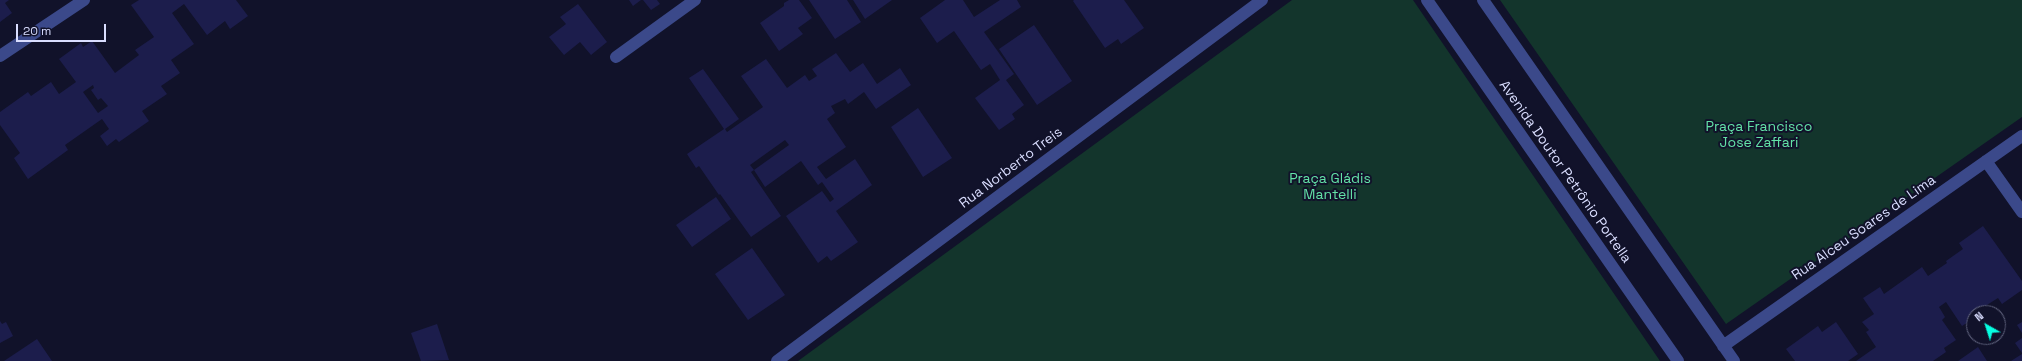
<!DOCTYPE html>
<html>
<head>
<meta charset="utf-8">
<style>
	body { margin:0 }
	#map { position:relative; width:2022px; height:361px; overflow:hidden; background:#11122a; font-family:"Space Grotesk",sans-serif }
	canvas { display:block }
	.north { position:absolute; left:1966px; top:305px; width:40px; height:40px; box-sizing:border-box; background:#11122a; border:1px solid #61647f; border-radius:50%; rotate:321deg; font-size:11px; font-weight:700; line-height:16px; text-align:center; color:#dadeff }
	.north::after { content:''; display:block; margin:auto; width:14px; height:18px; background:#06ffe2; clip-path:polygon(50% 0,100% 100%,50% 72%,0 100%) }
	.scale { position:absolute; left:16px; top:24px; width:90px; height:18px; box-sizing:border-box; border:2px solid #dadeff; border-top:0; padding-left:5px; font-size:12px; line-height:14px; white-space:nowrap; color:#dadeff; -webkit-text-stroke:3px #11122a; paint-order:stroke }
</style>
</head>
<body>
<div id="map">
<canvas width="2022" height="361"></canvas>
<div class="north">N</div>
<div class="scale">20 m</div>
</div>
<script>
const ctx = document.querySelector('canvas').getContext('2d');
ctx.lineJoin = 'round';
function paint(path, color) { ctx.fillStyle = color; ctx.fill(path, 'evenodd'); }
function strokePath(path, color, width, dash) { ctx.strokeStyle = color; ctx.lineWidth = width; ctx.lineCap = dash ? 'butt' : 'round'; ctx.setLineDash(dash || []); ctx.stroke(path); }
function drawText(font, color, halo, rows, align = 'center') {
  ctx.font = font + ' "Space Grotesk",sans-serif'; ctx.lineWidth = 4; ctx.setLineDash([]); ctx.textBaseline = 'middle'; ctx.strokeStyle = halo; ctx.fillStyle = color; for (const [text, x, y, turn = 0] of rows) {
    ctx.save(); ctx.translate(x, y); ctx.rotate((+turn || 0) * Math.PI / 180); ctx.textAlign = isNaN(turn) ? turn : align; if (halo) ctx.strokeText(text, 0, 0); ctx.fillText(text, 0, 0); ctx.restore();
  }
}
paint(new Path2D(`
	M1292 0H1413L1660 361H798Z
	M1500 0H2022V117L1726 324Z`), '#13352c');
paint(new Path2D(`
	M0 0H9L5 3 12 13 0 22Z
	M139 0H236L248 16 230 29 225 21 207 35 184 4 172 13 194 44 171 60 180 73 161 86 167 94 142 111 149 121 119 142 116 139 107 146 100 136 109 129 102 119 65 145 68 150 28 179 14 158 20 153 0 125V112L28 92 31 96 51 82 59 94 76 82 59 59 81 43 83 47 92 41 115 73 139 55 135 50 154 37 131 5ZM93 85 94 88 91 90 98 100 101 98 108 106 98 113 83 92Z
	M629 0H641L633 6Z
	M643 0H657L660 4 651 10Z
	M789 0H799L812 18 798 28 803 34 779 51 760 23 784 6V3Z
	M809 0H847L861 22 835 39Z
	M853 0H892L865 19Z
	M945 0H963L974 17 1000 0H1017L1021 7 984 32 1014 74 1006 80 1024 105 1012 114 1015 119 999 130 975 98 1000 80 990 64 981 70 954 31 937 43 920 18Z
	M1074 0H1124L1144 28 1121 44 1118 39 1105 48 1073 1Z
	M578 4 607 42 591 55 580 42 564 55 549 37 566 24 560 17Z
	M1034 25 1072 81 1037 105 999 49Z
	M836 53 850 72 863 63 877 84 900 68 911 85 876 109 864 92 848 104 845 99 831 106 835 113 827 119 846 147 817 167 826 179 855 159 872 185 836 211 858 242 831 261 827 256 818 263 786 216 822 191 830 202 834 199 822 182 818 185 801 161 765 187 754 170 789 145 785 140 750 165 754 170 751 172 781 216 751 237 720 194 719 195 699 166 696 168 687 154 724 129 689 78 703 69 739 119 725 129 727 132 763 107 741 76 766 59 787 88 805 75 809 81 817 76 812 69Z
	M918 108 952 158 923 177 891 127Z
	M716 197 731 219 692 247 676 225Z
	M1983 226 2022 281V290L2002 304 1998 298 1974 313 1971 316 1973 319 1962 326 1946 302 1939 307 1945 317 1942 320 1956 340 1944 348 1946 352 1933 361H1856L1876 347 1866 332 1869 330 1862 322 1874 314 1863 298 1880 287 1884 294 1922 267 1928 276 1947 263 1946 261 1963 249 1959 243Z
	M752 248 785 295 748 320 715 274Z
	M0 321 2 324 6 322 13 336 0 343Z
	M1836 322 1858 354 1848 361H1795L1786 349 1818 326 1822 332Z
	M2022 322V333L2017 325Z
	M437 324 449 360 421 361 411 333Z
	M2022 338V353L2015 343Z
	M37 339 52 361H4Z
	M1978 347 1987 361H1958Z
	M2022 354V361H2011Z`), '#1c1d4c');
strokePath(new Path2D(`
	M1427 0 1678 361
	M1483 0 1734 361
	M0 56 84 0
	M616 57 695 0
	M1986 161 2022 212
	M1723 346 2022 136
	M777 361 1262 0`), '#3b498a', 12);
drawText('14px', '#63e2a7', '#11122a', [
	["Praça Francisco",1759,127],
	["Jose Zaffari",1759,143],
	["Praça Gládis",1330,179],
	["Mantelli",1330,195]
]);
drawText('14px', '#dadeff', '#11122a', [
	["Rua Norberto Treis",1011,168,-37],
	["Avenida Doutor Petrônio Portella",1565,172,55],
	["Rua Alceu Soares de Lima",1864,228,-35]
]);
</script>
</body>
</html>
